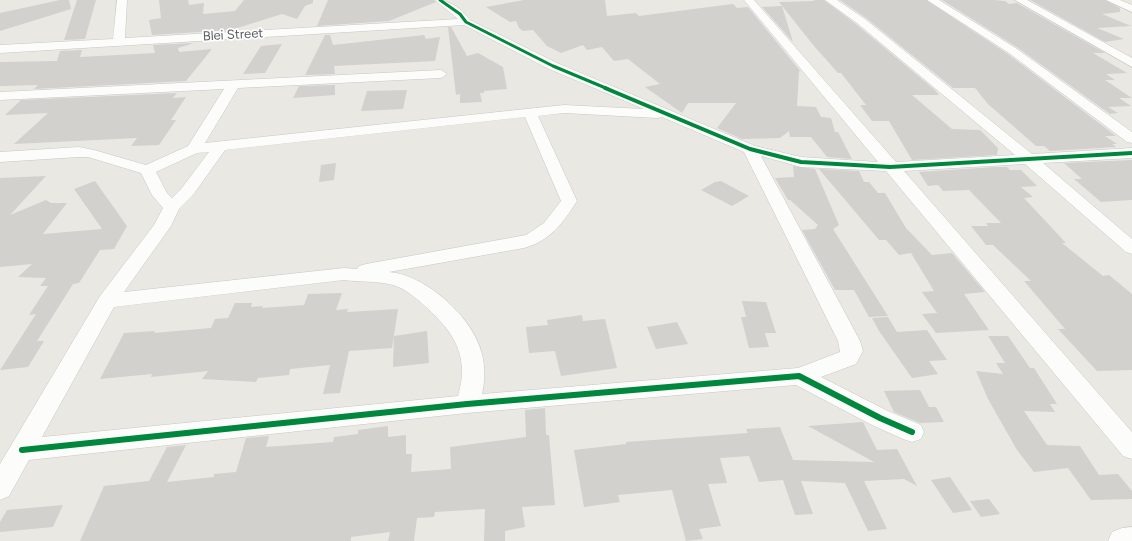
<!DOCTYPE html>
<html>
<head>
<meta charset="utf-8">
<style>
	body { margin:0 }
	canvas { display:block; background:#e9e8e3 }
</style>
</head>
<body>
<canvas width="1132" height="541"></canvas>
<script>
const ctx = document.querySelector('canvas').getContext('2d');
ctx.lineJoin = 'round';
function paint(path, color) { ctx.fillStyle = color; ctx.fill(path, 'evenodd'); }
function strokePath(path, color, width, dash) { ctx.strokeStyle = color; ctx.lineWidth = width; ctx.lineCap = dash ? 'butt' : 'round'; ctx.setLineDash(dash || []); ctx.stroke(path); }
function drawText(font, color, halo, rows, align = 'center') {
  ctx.font = font + ' Figtree,sans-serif'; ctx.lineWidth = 3.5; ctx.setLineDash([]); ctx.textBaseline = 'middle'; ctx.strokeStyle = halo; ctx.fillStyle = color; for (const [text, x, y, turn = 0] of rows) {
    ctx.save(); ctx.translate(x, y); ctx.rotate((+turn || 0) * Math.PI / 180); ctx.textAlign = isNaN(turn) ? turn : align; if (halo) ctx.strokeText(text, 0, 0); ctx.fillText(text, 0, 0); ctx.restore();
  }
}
paint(new Path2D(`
	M60 0H69L71 9 0 31V13Z
	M77 0H96L85 39 64 40Z
	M159 0H188L189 5 204 3 203 14 235 11 244 0H313V3L305 6 297 19 282 14 231 30 152 35 149 20 161 18Z
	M328 0H434L436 2 389 21 317 26Z
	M524 0H605L607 16 636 13 639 16 733 4 737 8 748 7 801 72 799 71 797 106 816 107 821 117 831 118 835 132H838L852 159 827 157 811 137H790L789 131 780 138 742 139 717 128 736 103H688L682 113 645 87 660 84 628 59 614 61 602 47 587 50 583 45 561 53 547 46 533 30 523 31 519 28 516 21 510 22 486 7Z
	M813 0H824L856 24 935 90 939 95H912L952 129 980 130 998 148 997 155 912 160 889 121H872L860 105H866L841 73H838L814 46 779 2 815 1Z
	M840 0H926L1008 54 1116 136H1105L1117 144H1112L1116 147 1050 151 1044 146H1036L988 104 975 88H953L866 18Z
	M942 0H994L1005 1 1009 4 1017 3 1105 53H1093L1127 73 1106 74 1115 80H1105L1132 98H1119L1131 106 1108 107 1118 113 1110 114 1018 48Z
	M1030 0H1105L1120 8V12L1102 14 1131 26 1097 28 1124 39 1105 42Z
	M782 6 793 42 762 7Z
	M448 27H451L467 56 478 53 503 67 507 89 484 91V93H480L482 102 460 103V94L456 95Z
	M325 35H330L333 45 424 35 426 39 440 37 435 61 334 66 335 74 305 75Z
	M194 43 178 48 179 52 212 49 186 81 34 89 38 85 0 86V62L57 61 60 51 82 50 80 57 155 53 153 45Z
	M282 44 265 73 243 74 261 46Z
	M335 85V95L293 98 299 86Z
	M407 90 403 109 361 111 367 91Z
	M177 93 173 98 186 97 171 120H176L159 145 131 146 137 138 14 144 48 113 5 115 21 100Z
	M1132 160V200L1101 202 1074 179H1082L1064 163Z
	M336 163 334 180 319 182 321 165Z
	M793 166 815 169 839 225 833 229 888 316 869 317 854 290H835L802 230 815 229 818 225 790 200H788L775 178 794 177Z
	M995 167H1007L1010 170H1021L1037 186 1021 187 1033 197 1024 198 1066 243H1062L1103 276 1109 275 1132 294V370L1097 371 1058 329H1065L1024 281H1031L993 245H986L971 226H988L986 223H1001L969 190 943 191 938 185 928 186 919 172Z
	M819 169 859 171 864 182H869L878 193H885L906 228 932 255 952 253 985 292 964 294 989 330 936 333 922 314 937 313 922 292 934 291 911 253 899 255 886 240H879Z
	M46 176 10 215 46 200 51 203H67L43 234 102 229 74 189 95 181 127 226 114 249 100 250 79 283 73 284 37 341H44L28 367 0 370 36 314 29 315 48 286H40L46 278 18 277 32 264 0 267V178Z
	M721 181 749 196 732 206 701 190 715 182Z
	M342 293 336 310 348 309 347 312 398 309 392 348 349 351 340 393 323 394 330 365 290 369 289 375 258 378 256 382 202 379 208 371 151 377 152 374 100 379 124 333 155 331 154 333 211 328 215 319 228 318 235 303H252L251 307 263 306 262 308 304 305 308 294Z
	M742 301 766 302 776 333H765L769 347 749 348 741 317H746Z
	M582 315 583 321 605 319 617 368 561 376 555 351 529 353 526 327 548 325 547 320Z
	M888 317 897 332 927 330 947 360 929 361 938 374 912 378 879 331 872 318Z
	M677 322 688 344 656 349 647 327Z
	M427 331 429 363 393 367 394 336Z
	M988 336H1008L1030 368H1034L1057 404H1050L1055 412 1024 411 1047 445 1080 446 1099 475 1118 474 1132 491V499L1091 500 1068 468 1034 472 1017 450 988 399 976 371 1003 374 996 363H1005Z
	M920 390 929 407H936L944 422 920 423 894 412 884 391Z
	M545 408 546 435H549L555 505 522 507 525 527 505 531V541H484L485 509 435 512 434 517 417 518 414 541H388L390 532 351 537V541H80L104 486 149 481 167 447 186 445 167 482 214 477V474L236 472 246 438 269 436 266 447 333 442 334 437 358 434V430L388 426V437L406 435V454H412L411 472 451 469 450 447 526 437 525 410Z
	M863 422 877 450 897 449 917 486 904 479 864 481 887 529 868 531 845 483 801 481 813 514 795 515 783 480 759 482 749 456 720 458 727 483 708 484 721 526 699 529 703 539 686 541 672 490 618 495 620 502 584 507 574 450 626 444V442L748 433 746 429 780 427 793 460 874 462 808 426Z
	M950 477 972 510 953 513 931 480Z
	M989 499 1000 514 981 517 970 501Z
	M63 505 53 527 0 532V522L7 510Z`), '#d2d1ce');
const minor = new Path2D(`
	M117 0H127L125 38 458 19 435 0C450 0 461 8 470 20L557 63 755 146 801 157 878 162 744 0H754L896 162 1015 155 857 23 825 0H837L865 19 1032 154 1132 148V158L1043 163 1132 239V254L1126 252 1025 164 904 171 1132 432V459L1123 456 886 171 801 167 761 156 860 341 863 351 856 364 821 377 888 411 921 425 924 432 921 439 912 442 903 439 872 425 796 385 467 413 29 460 9 496 0 500V464L100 296 154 225 163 208 152 195 141 173 88 157H79L0 162V152L79 147 94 150 146 165 188 146 224 89 0 100V92L441 70 447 74 441 78 238 88 205 143 564 105 644 109 549 69 464 25 0 53V45L113 39ZM564 113 657 118 662 117 744 152 838 341 840 352 798 368 482 394C485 381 485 366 482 354 473 317 426 275 389 272L524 248C550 241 563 223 577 201L538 116ZM525 117 561 201 544 223 526 235 366 264 359 266 357 269 344 268 124 292 171 226 179 209 193 195 225 150ZM209 152 181 189 172 198 167 193 156 172 197 153ZM344 280C360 282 378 281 393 285 406 289 416 298 426 307 454 332 470 357 458 396L42 437 114 307Z
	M927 0H939L1017 49 1132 132V143L1127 142 1009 53Z
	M1015 0H1027L1132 58V67Z
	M1106 0H1120L1132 5V12Z
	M1132 527V541H1108L1112 532 1122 528Z`);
strokePath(minor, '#c6c6c5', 1);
paint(minor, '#fcfcfb');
strokePath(new Path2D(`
	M440 0 460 14 466 22 553 66 608 89`), '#00873e', 3);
strokePath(new Path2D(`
	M605 88 750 149 801 162 890 167 1132 153`), '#00873e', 4);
strokePath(new Path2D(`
	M22 450 467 404 799 376 880 418 912 432`), '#00873e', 6);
drawText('13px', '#595c61', '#fff', [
	["Blei Street",233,35,-3]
]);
</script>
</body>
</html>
